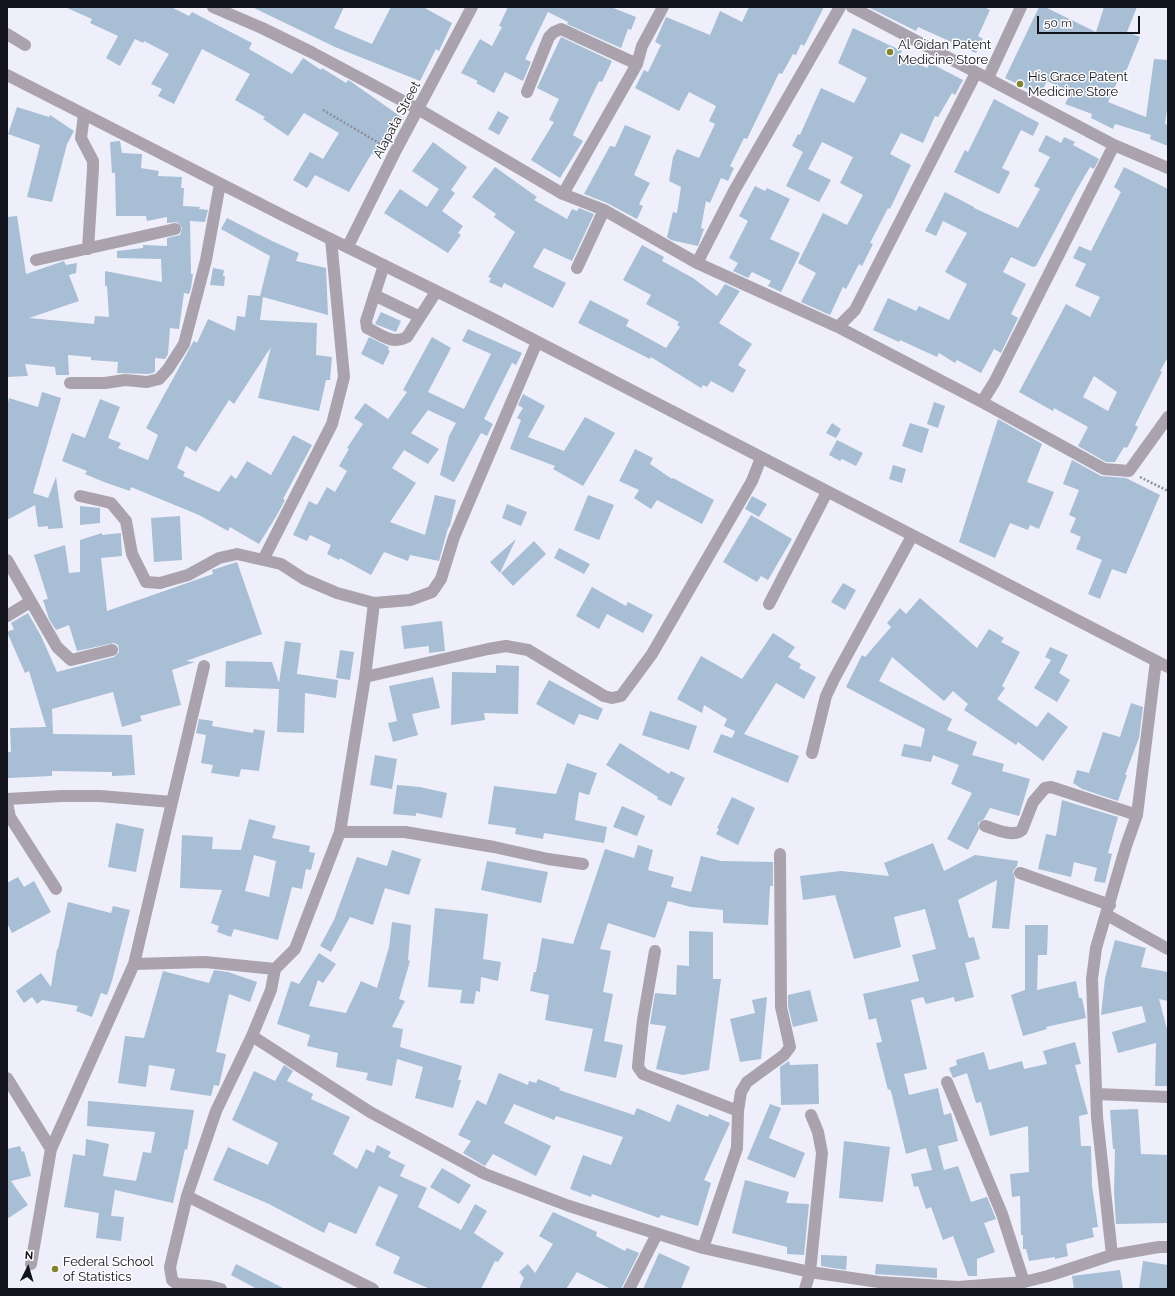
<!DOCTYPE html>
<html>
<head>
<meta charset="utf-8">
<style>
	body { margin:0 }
	#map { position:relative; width:1175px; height:1296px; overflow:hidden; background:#eeeffb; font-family:Raleway,sans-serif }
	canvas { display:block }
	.frame { position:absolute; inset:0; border:8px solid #13131e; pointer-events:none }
	.north { position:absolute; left:8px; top:1248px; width:40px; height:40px; -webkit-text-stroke:3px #fdfdfd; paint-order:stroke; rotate:5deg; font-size:11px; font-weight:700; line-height:16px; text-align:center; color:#13131e }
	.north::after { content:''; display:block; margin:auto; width:14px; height:18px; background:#13131e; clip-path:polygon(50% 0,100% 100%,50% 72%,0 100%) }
	.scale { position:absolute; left:1037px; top:16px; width:103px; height:18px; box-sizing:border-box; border:2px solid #13131e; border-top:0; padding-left:5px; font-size:12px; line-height:14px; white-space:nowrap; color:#13131e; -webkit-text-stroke:3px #fdfdfd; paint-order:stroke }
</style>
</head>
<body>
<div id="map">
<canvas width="1175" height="1296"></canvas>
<div class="frame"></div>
<div class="north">N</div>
<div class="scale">50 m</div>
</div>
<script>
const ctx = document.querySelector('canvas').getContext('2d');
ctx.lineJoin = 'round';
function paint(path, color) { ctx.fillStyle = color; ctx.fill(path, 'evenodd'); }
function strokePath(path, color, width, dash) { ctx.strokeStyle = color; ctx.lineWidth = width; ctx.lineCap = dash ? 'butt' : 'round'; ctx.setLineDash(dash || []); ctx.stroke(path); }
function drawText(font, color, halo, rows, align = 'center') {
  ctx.font = font + ' Raleway,sans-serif'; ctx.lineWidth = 3; ctx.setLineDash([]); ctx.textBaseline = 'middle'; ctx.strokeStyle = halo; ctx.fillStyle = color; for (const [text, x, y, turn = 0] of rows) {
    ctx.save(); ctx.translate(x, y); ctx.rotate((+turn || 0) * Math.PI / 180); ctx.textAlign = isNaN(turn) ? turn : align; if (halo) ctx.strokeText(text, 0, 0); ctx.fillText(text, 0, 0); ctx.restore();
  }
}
paint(new Path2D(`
	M65 7H171L189 16 192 12 252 43 249 49 292 74 303 58 321 70 322 68 346 83 348 80 350 81 404 119 386 146 383 143 375 155 372 153 349 192 315 175 307 188 293 180 310 152 323 159 339 133 304 113 288 136 263 119 265 117 235 100 250 74 202 49 174 104 158 96 162 89 151 84 169 54 144 41 143 43 135 39 120 66 106 58 118 36 90 23 92 19Z
	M252 7H344L334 28 372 44 391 7H423L452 23 439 51 436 49 420 81 335 47Z
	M508 7H611L636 17 631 30 628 29 621 48 567 24 568 22 548 12 525 59 531 62 523 81 505 72 494 93 476 83 478 81 461 73 480 39 492 46 502 27 499 26Z
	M749 7H824L804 46 801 44 796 55 793 54 782 74 779 73 747 139 744 138 730 166 734 168 728 181 721 178 710 203 706 201 701 228 704 229 698 246 671 240 667 237 673 212 677 213 681 187 669 181 673 157 677 149 699 158 715 124 709 121 716 106 689 92 679 111 635 88 644 70 648 72 661 45 655 42 666 17 710 35 720 11 742 22Z
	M868 7H984L990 10 978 36 983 39 976 53 918 27 916 31Z
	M1039 7H1045L1096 32 1104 7H1137L1127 32 1140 37 1127 69 1122 77 1120 76 1108 102 1146 117 1154 59 1168 60V102L1165 124 1168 125V146L1150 139 1151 135 1115 124 1113 129 1091 118 1092 114 1065 104 1071 92 1047 81 1040 95 1005 78Z
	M853 28 902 51 900 55 927 68 930 63 963 80 955 95 952 93 938 117 935 116 923 143 901 133 890 154 911 165 890 209 888 208 870 243 873 244 862 266 859 264 846 289 843 287 830 315 801 302 816 273 798 263 823 213 847 225 863 195 840 183 853 157 822 142 808 169 831 180 819 202 786 186 803 152 792 146 798 134 800 135 821 88 854 103 867 78 838 63Z
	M561 37 612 61 602 82 599 81 573 135 583 141 560 178 531 160 554 122 549 120 559 99 537 88Z
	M994 99 1039 123 1033 136 1021 130 1002 168 1010 172 999 194 954 172 965 150 968 152Z
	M17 107 49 117 50 115 74 131 67 144 52 202 27 197 40 145 8 134Z
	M498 111 509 117 499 135 488 129Z
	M625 125 651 136 634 175 650 183 639 204 643 206 637 219 607 203 584 194 610 146 615 147Z
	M1046 135 1061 143 1064 137 1075 142 1073 145 1099 159 1094 169 1090 167 1076 191 1036 266 1033 267 1011 257 1003 272 1026 284 1011 314 1018 318 1001 353 994 349 981 373 957 360 955 363 939 353 937 357 900 340 899 342 873 330 888 298 916 311 919 306 949 320 967 284 945 272 967 233 943 221 936 236 925 231 945 192 974 207V208L1018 228 1040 189 1034 186 1050 157 1038 151Z
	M120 141 122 153 142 154 141 168 159 171 158 176 182 177 181 188H184L183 206 200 207 199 209 208 210 205 222 190 221 191 274H193L191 288 189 294 184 293 179 329 170 328 168 354 165 359 155 358V372L149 374 117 373 118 362 91 360V357L68 355 69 375H56L55 367 25 364 28 376 7 377V217L17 216 26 274 64 261 66 265 77 263 76 273 69 275 79 301 29 318 94 324 95 316 109 317 107 286H105V271L162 282 161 259 117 258V251L143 248V245L167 246V238L180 235 182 228 177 222 167 223V217L147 221 146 216H116L115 173H112L110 142Z
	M433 142 467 167 451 190 455 193 442 211 463 226 458 233 461 235 448 253 384 213 400 189 427 207 439 189 412 171Z
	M495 167 537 197 534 200 567 219 572 209 577 211 579 208 594 214 572 261 544 248 533 267 566 283 553 308 504 283 502 288 489 282 491 278 488 277 515 232 494 217 496 214 472 197Z
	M1124 167 1168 189V357L1160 371 1162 372 1135 425 1138 427 1127 448 1124 447 1115 462H1106L1078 446 1088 427 1054 408 1053 411 1019 392 1066 304 1090 317 1100 297 1075 286 1086 264 1073 258 1079 246 1091 251 1121 192 1114 187ZM1094 376 1117 392 1108 411 1083 397Z
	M755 186 765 191 767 188 790 199 770 239 800 253 781 292 768 286 771 281 752 272 748 278 733 271 738 263 729 258 748 221 739 216Z
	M227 218 272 241 299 253 296 261 326 268 328 315 263 297 260 320 317 323 316 355 332 357 330 380H326L319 411 258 398 271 347 234 404 229 400 196 452 186 446 177 468 185 472 183 476 219 492 231 475 236 479 247 461 271 475 293 435 312 445 283 499 285 500 277 515 259 544 230 527 228 531 199 515 131 487 130 491 104 482 85 474 87 471 62 461 72 433 85 438 100 399 120 407 108 438 121 443 118 448 148 460 158 435 146 428 192 344 194 341 197 343 208 319 235 331 237 316 245 317 248 295 260 296 270 256 221 229Z
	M642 245 664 257 662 261 693 278 717 296 725 284 740 291 719 323 752 344 738 365 746 370 733 393 711 381 707 387 703 385 701 388 651 357 650 359 578 323 590 300 629 320 626 326 666 348 680 327 677 325 679 322 646 304 651 295 623 280Z
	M213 268 224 270 223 276H225L224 286 210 285Z
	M381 312 401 321 396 332 375 324Z
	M468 329 522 353 516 365 512 363 484 419 493 424 487 436 481 433 454 482 440 475 449 436 456 423 428 410 411 433 439 449 428 464 404 450 392 468 416 483 390 522 425 535 435 495 456 500 450 526 448 528 439 561 410 555 408 561 384 552 371 575 340 558 339 560 327 554 331 545 310 535 307 541 293 535 309 501 317 505 327 487 335 492 347 471 339 466 349 449 347 448 363 424 354 418 365 403 388 419 407 392 403 390 432 337 451 348 428 392 464 409 491 354 462 341Z
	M369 337 389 347 388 350 390 351 383 365 361 354Z
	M42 392 61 398 33 493 48 498 56 477 63 528 48 529V526L38 527 35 505 7 520V407L9 398 38 407Z
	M523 394 545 406 528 437 564 451 585 417 615 433 583 486 553 469 555 466 510 449 521 420 517 418 523 408 518 405Z
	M934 402 945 406 938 428 927 424Z
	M998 419 1042 444 1027 482 1054 492 1039 529 1030 525 1028 530 1010 523 995 558 959 542Z
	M832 423 841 429 836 438 826 433Z
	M910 423 929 429 922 453 902 446Z
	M837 440 863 453 856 466 842 459 840 461 829 455Z
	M635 449 653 458 650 464 672 479 673 478 714 500 702 524 657 500 651 509 634 498 639 490 619 481Z
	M1072 460 1101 476 1126 478 1160 495 1126 574 1112 569 1100 599 1088 594 1102 560 1076 549 1081 537 1070 532 1076 518 1069 515 1079 490 1063 484Z
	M893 465 906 469 902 483 889 479Z
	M588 495 614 505 599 540 574 530Z
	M752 496 767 504 759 517 745 509Z
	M507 504 527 512 521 526 502 518Z
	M80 506 100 508V523L80 525Z
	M751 515 792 539 768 580 761 576 757 582 723 562Z
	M180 516 182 560 154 562 151 518Z
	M102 533V535L121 533V537L122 556 101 558 107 611 213 574 212 570 237 562 262 634 186 661 195 662 172 670 181 705 140 716 142 721 122 727 113 692 52 709 53 734 132 735 135 775 112 776V772L52 771V776L7 778V752H11L10 728 46 727 29 671 25 673 7 632 14 629 11 623 28 613 41 636 57 672 114 657 119 652 118 645 114 643 77 651 69 625 56 630 49 619 43 600 48 599 34 555 65 545 69 573 80 572V540Z
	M516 539 500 573 490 562Z
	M534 541 546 554 513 586 501 573Z
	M559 548 590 564 584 574 554 558Z
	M843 583 856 590 845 610 831 602Z
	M592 587 626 606 628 602 653 615 643 633 607 614 599 629 576 616Z
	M920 598 977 648 989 629 1004 638 1001 642 1020 652 1002 686 1005 688 997 699 1037 727 1048 712 1068 727 1043 761 1018 742 1016 745 964 710 968 704 953 691 944 701 892 657 879 681 952 719 947 730 977 742 972 755 1004 764 1002 771 1030 779 1019 816 990 808 984 819 978 823 979 829 968 850 947 839 972 793 951 784 959 765 933 755 931 762 901 756 904 744 921 747 925 729 846 687 862 655 865 657 891 627 887 623 900 608 906 614Z
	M442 621 445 651 429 653V646L404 649 401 626Z
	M773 633 795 647 788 657 801 664 799 668 816 677 804 699 776 683 744 734 799 756 788 783 713 752 721 734 732 738 735 731 724 726 727 719 704 705 702 713 677 699 701 656 742 679Z
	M285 641 301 643 297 674 338 680 336 698 305 693 304 733 277 732 279 689 225 687 226 661 272 662 279 683Z
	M1050 647 1068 655 1059 673 1070 680 1057 702 1034 688 1051 660 1045 657Z
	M340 650 354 652 350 680 336 678Z
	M496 665 519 666 518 714 484 713 485 720 451 725 452 672 496 673Z
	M433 677 440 708 412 714 418 735 393 742 388 723 397 721 389 686Z
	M549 680 603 709 598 720 579 714 574 725 536 704Z
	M1131 703 1143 707 1139 738 1125 775H1127L1118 801 1082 789 1073 783 1077 770 1089 773 1103 732 1120 737Z
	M650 711 697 726 689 750 642 735Z
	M199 719 213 721 212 726 253 733 254 729 265 731 259 771 241 769 239 777 211 773 213 765 201 763 206 735 196 733Z
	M620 743 669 774 671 771 685 778 671 806 657 799 658 797 606 765Z
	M375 755 397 759 392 789 370 785Z
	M567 763 597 773 589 795 579 792 575 820 607 827 604 843 544 833 543 839 515 834 516 828 488 824 494 786 556 794Z
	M397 785 420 787 447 793 442 818 416 813V816L393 814Z
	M732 797 755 808 738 845 716 834 719 829 717 828Z
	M1062 800 1118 817 1108 853 1112 854 1105 883 1094 881 1097 868 1074 862 1071 877 1038 869 1046 834 1056 836Z
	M622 806 645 816 637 836 613 827Z
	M249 819 276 826 272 838 310 846 309 852 315 853 311 870 306 869 302 889 292 887 278 940 234 929 231 937 217 932 219 926 211 923 222 890 180 888 182 835 213 837 212 849 241 850ZM254 855 276 861 269 897 245 891Z
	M116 823 144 829 136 872 108 867Z
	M933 843 944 871 975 855 1018 861 1017 866 1013 871 1015 879 1009 929 992 928 997 880 958 900 969 938 974 937 980 959 965 963 974 997 955 1002 954 997 926 1004 923 997 911 1000 927 1069 904 1074 909 1095 938 1088 944 1115 951 1113 958 1141 938 1146 944 1170 958 1166 971 1202 987 1197 996 1219 984 1223 995 1252 977 1259V1276H968L953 1236 943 1240 931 1207 926 1209 918 1186 914 1187 911 1174 932 1170 926 1148 906 1154 892 1095 890 1089 888 1090 876 1043 882 1042 876 1018 869 1020 863 994 919 981 912 955 936 949 925 909 894 917 901 947 854 959 835 895 803 900 800 876 841 871 889 876 884 863Z
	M638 845 653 850 648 870 674 877 671 887 691 892 701 856 721 861 773 862V886H770L768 925 723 923V910L691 907 668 901 655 938 608 923 600 949 611 951 603 992 613 994 604 1041 623 1045 616 1078 584 1071 593 1029 545 1020 549 995 530 991 534 972H536L542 938 573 944 605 849 634 858Z
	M392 850 421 859 409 895 385 888 373 925 350 917 331 952 320 946 334 920 357 857 387 866Z
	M487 861 548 872 541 903 481 890Z
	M18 877 24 887 34 881 51 912 12 933 7 923V883Z
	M68 902 111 913 113 906 130 910 112 981 107 995 101 993 92 1017 76 1011 78 1006 42 1000 37 1004 32 997 24 1003 16 991 41 973 51 987 57 949H58Z
	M435 908 488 914 483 959 501 962 498 981 481 977 480 992 476 991 474 1004 460 1003 462 990 428 987Z
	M392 922 411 925 408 960 410 961 399 999 405 1001 392 1027 403 1029 400 1047 462 1066 458 1080H461L453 1108 415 1098 423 1067 397 1059 392 1086 366 1080 368 1073 336 1067 338 1053 307 1046 310 1035 277 1024 291 981 299 984 319 953 336 964 323 983 318 980 309 1006 346 1013 361 981 377 988 389 947Z
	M1025 925H1048L1047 955H1038L1037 990 1076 981 1079 998H1082L1086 1018 1046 1027 1047 1029 1023 1036 1011 995 1025 990Z
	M689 931 713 932V979H721L709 1070 683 1075 656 1069 666 1026 650 1024 655 993 676 995 677 965 689 966Z
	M1115 940 1146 948 1141 967 1168 972V1001L1159 999 1168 1033V1086H1155L1156 1043 1118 1053 1112 1032 1146 1022 1142 1006 1101 1015 1105 978Z
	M214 970 228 972 257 982 250 1002 229 994 216 1052 226 1054 219 1086 214 1085 211 1096 170 1090 175 1069 149 1065 146 1087 118 1083 125 1036 144 1038 163 971 209 983Z
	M810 990 818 1021 793 1027 788 1006V995Z
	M767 997 761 1059 740 1062 730 1019 755 1013 752 1000Z
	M1075 1042 1081 1064 1075 1065 1088 1114 1079 1116 1081 1146H1091L1092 1186 1098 1227 1092 1228 1094 1237 1066 1244 1068 1256 1055 1259V1257L1029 1261 1026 1249H1023V1235H1021L1020 1196 1012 1197 1010 1174 1029 1172 1028 1126 990 1136 981 1102 976 1103 967 1073 953 1078 949 1068 957 1065 956 1060 984 1052 989 1070 1022 1061 1024 1069 1047 1064 1043 1051Z
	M789 1061 790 1065 818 1064 819 1104 781 1105 780 1067Z
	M284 1065 293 1071 287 1081 313 1094 311 1099 350 1117 333 1154 357 1169 366 1149 374 1153 377 1145 391 1152 388 1157 405 1165 400 1176 427 1188 418 1207 461 1230 475 1204 487 1211 474 1233 504 1253 498 1262 495 1261 481 1289H430L393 1273 400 1257 375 1245 398 1195 379 1186 356 1234 329 1222 324 1233 269 1204 213 1180 228 1147 268 1165 278 1143 232 1120 254 1071 275 1081Z
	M499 1073 528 1085 529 1081 536 1083 538 1079 560 1088 559 1090 634 1115 637 1108 670 1122 677 1104 708 1117 709 1114 730 1123 704 1180 711 1183 698 1226 661 1215 659 1218 592 1194 591 1197 570 1189 583 1155 611 1165 623 1137 556 1116 554 1120 514 1104 504 1123 551 1146 536 1176 493 1154 485 1166 463 1153 471 1141 458 1135 477 1100 486 1105Z
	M88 1101 194 1110 187 1150 185 1149 173 1203 115 1190 111 1216 124 1217 121 1241 96 1238 99 1213 64 1207 73 1154 85 1156 86 1139 109 1144 103 1176 136 1181 143 1152 151 1153 155 1132 87 1126Z
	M770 1104 781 1108 769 1138 805 1153 795 1178 747 1159Z
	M1138 1109 1141 1154 1168 1155V1223L1116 1224 1114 1192 1115 1149H1113L1110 1110Z
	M844 1141 890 1147 883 1202 839 1198Z
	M20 1146 22 1152 24 1151 31 1176 11 1181 28 1205 7 1219V1149Z
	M442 1168 471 1185 459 1204 430 1187Z
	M745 1180 789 1192 786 1203 809 1204 804 1255 787 1254V1247L732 1233Z
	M553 1212 597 1232 596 1236 625 1251 627 1248 639 1253 621 1289H611L577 1272 566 1289H519L524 1278 519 1272 528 1264 535 1273 553 1244 539 1236Z
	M659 1253 690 1267 681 1289H643Z
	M821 1255 847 1256 846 1270 821 1266Z
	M1143 1261 1168 1265V1289H1139Z
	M236 1264 242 1267 285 1289H257L231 1275Z
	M876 1264 937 1268V1278L875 1274Z
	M1120 1270 1123 1289H1074L1072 1276Z`), '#a7bed5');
strokePath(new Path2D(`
	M323 110 384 146
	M1140 477 1168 491`), '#8e8f9a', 2.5, [2, 2]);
strokePath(new Path2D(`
	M213 7 262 28 311 52 418 109 563 194 604 210 697 263 838 327 982 402 1104 469 1129 471 1168 417
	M852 7 1114 145 1168 168
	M7 34 25 45
	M7 75 288 218 495 320 1168 667
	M988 78 1021 7
	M527 92 549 37 554 32 561 29 637 64
	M84 115 81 138 93 161V169L88 249
	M563 194 637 64 642 46 663 7
	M348 246 395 152 472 7
	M36 260 175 229
	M697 263 734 191 840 7
	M384 265 366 321 367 328C382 335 392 345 407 337L436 292
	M577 268 604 210
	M374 295 420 317
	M838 327 855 310 976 73
	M70 383H105L125 380 147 382 159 379 168 369 184 344 206 260 220 184
	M982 402 995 381 1114 145
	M80 496 111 503 126 521 132 554 146 582 160 583 188 575 219 558 237 554 281 564 304 579 337 593 374 603 410 600 432 592 441 579 454 537 537 342
	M7 560 57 647 71 660 112 650
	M263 560 332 424 344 377 331 239
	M769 604 827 492
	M7 616 30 602
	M365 677 488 649 506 646 528 650 604 696 612 698 621 696 652 654 752 481 761 458
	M812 753 826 696 834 679 912 536
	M7 799 62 796H100L172 802
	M7 803 10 817 56 889
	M985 826C995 829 1013 838 1022 830L1033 802 1045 788 1051 787 1137 815
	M340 832H405L494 847 548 859 583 864
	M1020 873 1110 905
	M1107 915 1168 949
	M655 951 643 1020 639 1056 638 1067 643 1074 738 1111
	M134 964 205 962 275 969
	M252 1036 370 1112 485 1174 569 1206 703 1248 810 1272 879 1282 958 1287 1024 1282 1048 1276 1112 1255 1159 1247H1168
	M7 1078 51 1149
	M947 1082 1002 1214 1024 1282
	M1097 1094 1168 1097
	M187 1196 170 1267 172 1280 177 1284 209 1286 221 1289
	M703 1248 737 1148 738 1111 741 1092 747 1082 784 1055 790 1047 781 1007 780 854
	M1112 1255 1097 1117 1092 979 1096 948 1126 846 1137 815 1156 661
	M31 1264 51 1149 134 964 204 666
	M373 1289 187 1196 216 1111 252 1036 271 990 275 969 295 949 340 832 365 677 374 603
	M629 1289 657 1234
	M805 1289 810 1272 822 1153 818 1132 811 1115`), '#aaa2ad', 12);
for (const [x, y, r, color] of [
	[890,52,4,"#828530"],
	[1020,84,4,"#828530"],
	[55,1269,4,"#828530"]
]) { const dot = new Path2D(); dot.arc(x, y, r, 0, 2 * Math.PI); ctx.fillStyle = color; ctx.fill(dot); strokePath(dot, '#fdfdfd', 1.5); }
drawText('13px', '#13131e', '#fdfdfd', [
	["Al Qidan Patent",898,45],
	["Medicine Store",898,60],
	["His Grace Patent",1028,77],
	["Medicine Store",1028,92],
	["Federal School",63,1262],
	["of Statistics",63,1277]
], 'left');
drawText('13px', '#13131e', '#fdfdfd', [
	["Alapata Street",397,120,-62]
]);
</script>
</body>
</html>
